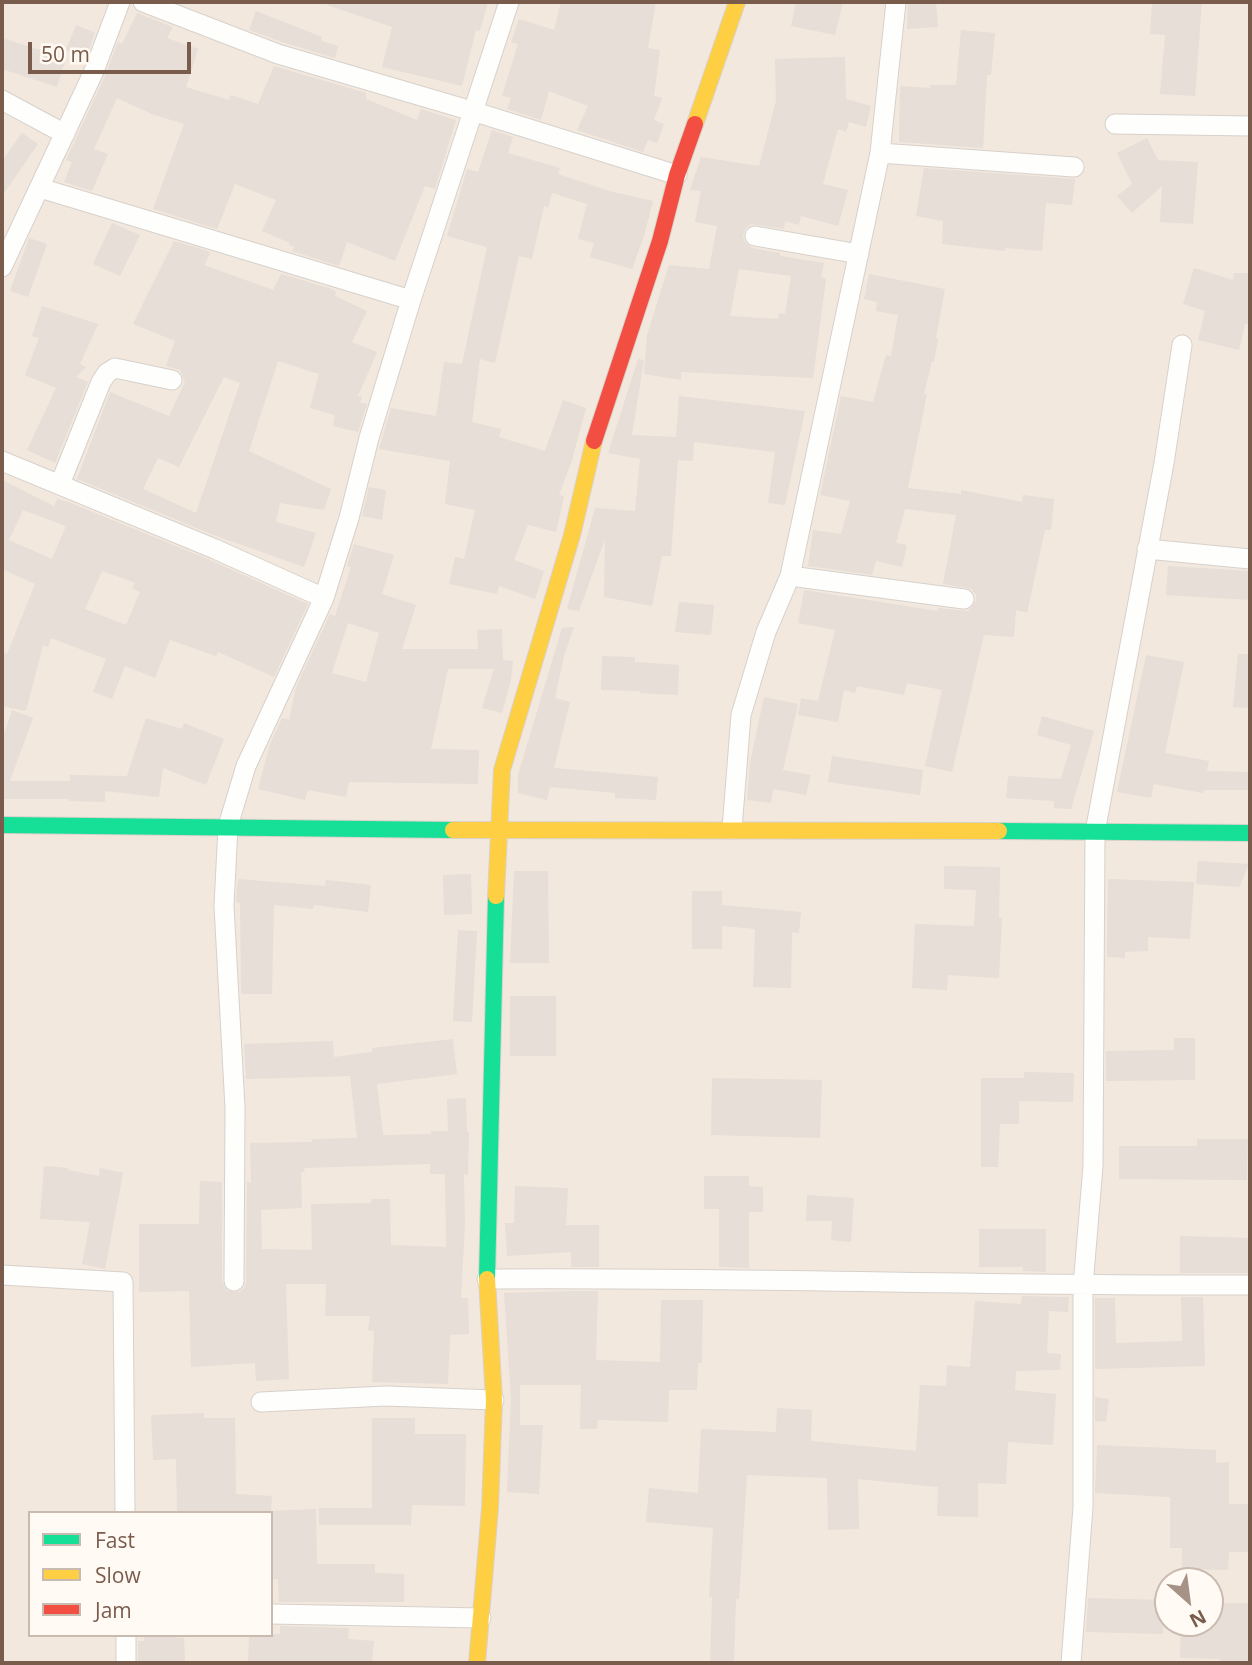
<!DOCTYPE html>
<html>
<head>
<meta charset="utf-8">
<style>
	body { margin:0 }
	#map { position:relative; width:1252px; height:1665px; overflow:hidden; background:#f9f5f0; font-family:"Open Sans",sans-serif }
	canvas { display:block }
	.frame { position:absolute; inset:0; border:4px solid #7a5c4d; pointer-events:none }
	.legend { position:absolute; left:28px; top:1511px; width:245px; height:126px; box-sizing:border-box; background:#fffaf3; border:2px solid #cabbb1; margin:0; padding:9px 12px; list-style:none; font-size:21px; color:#7a5c4d }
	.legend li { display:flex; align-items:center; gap:14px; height:35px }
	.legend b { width:35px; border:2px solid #cabbb1 }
	.north { position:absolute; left:1154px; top:1567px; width:70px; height:70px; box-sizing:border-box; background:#fffaf3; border:2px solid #cabbb1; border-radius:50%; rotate:152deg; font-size:19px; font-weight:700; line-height:28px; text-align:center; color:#7a5c4d }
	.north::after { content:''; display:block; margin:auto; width:24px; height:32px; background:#a69286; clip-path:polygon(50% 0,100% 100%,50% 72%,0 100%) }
	.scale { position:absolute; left:28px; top:42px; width:163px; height:32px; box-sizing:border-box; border:4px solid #7a5c4d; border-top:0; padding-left:9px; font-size:21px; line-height:24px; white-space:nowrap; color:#7a5c4d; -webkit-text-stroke:5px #fffaf3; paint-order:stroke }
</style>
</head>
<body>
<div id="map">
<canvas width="1252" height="1665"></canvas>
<div class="frame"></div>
<ul class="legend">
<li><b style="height:9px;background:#16e098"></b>Fast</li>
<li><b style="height:9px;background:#ffcf43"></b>Slow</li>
<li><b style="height:9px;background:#f24e42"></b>Jam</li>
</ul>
<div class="north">N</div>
<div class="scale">50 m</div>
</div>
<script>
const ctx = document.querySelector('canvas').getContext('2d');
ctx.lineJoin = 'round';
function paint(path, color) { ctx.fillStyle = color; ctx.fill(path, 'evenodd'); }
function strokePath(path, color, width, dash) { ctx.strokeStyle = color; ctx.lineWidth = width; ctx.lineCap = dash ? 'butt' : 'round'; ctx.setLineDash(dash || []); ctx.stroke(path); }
paint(new Path2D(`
	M2 2H1250V1663H2ZM30 1513H271V1635H30ZM1168 1581H1210V1623H1168Z`), '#f2e8de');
paint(new Path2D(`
	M328 2H488L480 31 476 30 462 86 382 67 392 27 327 5Z
	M561 2H656L648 48 660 50 654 96 662 98 654 120 664 124 657 143 648 140 643 152 577 130 588 106 549 91 541 120 507 109 511 98 502 96 518 44 511 42 519 19 554 30Z
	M796 2H843L835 35 791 26Z
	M908 2H936L938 27 907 29Z
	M1152 2H1202L1195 96 1160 94 1165 35 1150 34Z
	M256 11 322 37 321 41 338 46 335 58 282 42 249 30Z
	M137 13 173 27 167 38 198 49 186 87 229 100 231 95 258 104 274 66 366 93V99L417 120 421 109 456 120 435 189 425 186 395 261 347 242 339 266 292 251 294 247 289 245 290 243 262 231 276 200 235 184 217 229 153 209 184 124 152 114 117 98 94 149 108 154 92 191 64 182 72 162 66 160 105 76 118 42 122 44Z
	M76 25 95 33 86 58 66 50Z
	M961 30 995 33 991 75H987L983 148 899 142 900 86 930 88V85H956Z
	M2 38 66 58 57 87 2 69Z
	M845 57 846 99 871 106 866 127 849 122 846 132 838 129 823 184 848 190 838 226 801 216 799 225 785 221 784 229 751 224 746 228 743 235 744 241 752 248 780 253V256L824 263 821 277 826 279 813 378 681 372V380L644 374 647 335 669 265 709 269 717 226 695 222 701 191 690 190 701 157 759 166 776 101 775 59ZM739 269 791 276 785 314 779 313 778 319 730 316Z
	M492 130 513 137 508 153 560 168 558 174 613 192 653 201 644 236 632 269 590 257 594 243 578 239 587 204 552 193 548 208 544 206 532 259 519 256 495 363 480 359 472 422 501 429 499 437 545 451 563 400 586 408 572 460 559 495 564 496 556 532 528 525 514 560 544 571 535 599 499 586 497 594 449 584 455 557 464 559 475 510 445 504 450 461 379 449 391 408 436 416 444 362 462 364 487 247 447 236 467 169 478 172Z
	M22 133 38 144 2 196V161Z
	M1147 138 1158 160 1198 162 1193 224 1160 222 1162 186 1132 213 1117 196 1132 184 1117 153Z
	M924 168 1075 179 1072 205 1046 203 1042 251 1005 248V251L942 244 943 221 916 216Z
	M112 223 140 235 120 276 93 264Z
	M29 238 47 244 28 297 10 291Z
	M174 241 208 251 210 254 204 265 273 290 281 274 332 289 336 292 335 296 367 311 352 342 377 352 358 396 362 397 360 403 367 404 358 432 333 426 335 415 310 408 319 374 278 361 249 451 331 489 324 510 280 503 276 522 316 533 304 567 211 534 77 479 110 392 169 416 185 382 180 370 166 366 175 341 133 324ZM224 377 240 383 196 513 143 489 158 458 179 467Z
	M1194 268 1233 280 1234 273H1250V324H1245L1239 350 1198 340 1205 311 1183 304Z
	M869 274 945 289 936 338 938 339 934 362 932 361 924 394H927L908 488 961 494V490L1022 502 1023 495 1054 499 1051 530H1045L1027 613 1016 610 1014 637 984 635 952 772 925 766 942 690 907 683 904 695 857 686 855 693 844 690 838 722 798 715 801 698 818 701 835 630 798 623 804 590 938 611V608L968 611 976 601V595L971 589 943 584 956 515 905 509 896 543 907 545 902 567 876 561 872 575 808 566 813 530 841 534 850 501 820 495 841 396 873 402 886 355 891 356 898 315 876 311 877 302 864 299Z
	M42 306 98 324 80 364 86 367 76 377 88 382 55 463 27 450 56 388 25 375 39 338 32 336Z
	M638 359 644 360 632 435 676 437 679 396 805 411 785 505 768 503 775 452 694 442 693 461 678 460 671 556H662L652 606 604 597 605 539 579 611 567 609 595 508 635 511 640 459 608 453Z
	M2 480 54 506 57 499 66 501 210 560 308 604 274 677 218 652 216 656 170 640 155 678 125 666 112 699 93 692 106 659 51 638 48 647 43 645 26 711 2 706V653L7 654 35 584 2 569ZM23 510 66 526 52 559 9 540ZM102 571 135 583 132 588 140 592 126 625 85 609Z
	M369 487 386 490 382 520 362 516Z
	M354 544 394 555 382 594 416 605 402 649H478L477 630 502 629 503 660 513 661 511 680 502 713 482 708 494 669H448L431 749 479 750 478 784 349 782 346 797 308 790 305 800 258 789 270 744 282 718 289 720 296 687 330 614 335 616 351 567 347 566ZM348 623 379 633 366 682 332 673Z
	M1168 566 1250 571V600L1166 595Z
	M679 602 714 605 711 635 675 632Z
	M574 627 564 656 555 698 570 702 554 768 658 777 656 800 615 798V793L550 787 547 800 518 793V775L562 628Z
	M1238 654H1250V708L1233 707Z
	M1146 655 1184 662 1165 753 1209 761 1207 771 1249 772V790H1204L1203 793 1154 784 1151 798 1117 792Z
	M602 656 635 657V662L679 665 678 695 639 693 640 691 601 690Z
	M764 697 798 704 783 770 811 775 806 795 773 789 771 803 747 800 750 763Z
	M12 710 33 718 10 781H70V775L127 776 146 718 182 729 184 723 224 739 206 785 163 768 159 797 105 791V802L69 801V799H2V740Z
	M1042 716 1094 731 1071 809 1054 808V801L1006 798 1008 776 1061 779 1071 745 1037 735Z
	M832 756 923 770 920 795 828 782Z
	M1198 861 1249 864 1239 887 1196 884Z
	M944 866 1000 867 999 918H1002L999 978 948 975 947 990 912 988 915 924 974 926 976 890 944 889Z
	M514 871H548L549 963H510Z
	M471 874 472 914 444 915 443 875Z
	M238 879 325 886 326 880 371 885 368 912 314 905 313 909 274 905 272 994H241L240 903 236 902Z
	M1108 879 1194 882 1190 939 1148 937V951L1125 952V958L1107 957Z
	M692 891H722V905L801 912 799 933 792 932 791 988 753 987 755 929 722 926V949H692Z
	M458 930 477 931 472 1022 453 1021Z
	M510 996H556V1056H510Z
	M1174 1038H1195V1080L1106 1081V1051L1174 1050Z
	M453 1039 457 1074 377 1084 383 1135 431 1134V1131H448L447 1099 466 1098 467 1132H469L468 1175 464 1174 465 1223 461 1298H468L469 1334 450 1335 448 1384 372 1382 374 1331 368 1330 370 1316H325L326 1284H286L289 1379 256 1381 255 1363 191 1367 189 1291 139 1292V1224H199L200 1181 222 1182V1282L227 1291 239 1292 244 1288 246 1281 247 1182 251 1183 250 1143 312 1142V1139L357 1138 350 1076 246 1079 244 1044 333 1041 334 1057 372 1052V1048ZM430 1164V1174H445L446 1247 391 1245 390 1199H371V1203L311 1204 312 1250 262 1249 261 1210 302 1208 301 1172H305L304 1168Z
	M1024 1072 1074 1073 1073 1102 1019 1101V1124H1000L998 1167H981V1078H1024Z
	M712 1078 822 1080 820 1138 711 1135Z
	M1197 1139H1248L1247 1180 1119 1179V1146H1197Z
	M44 1166 68 1168V1170L99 1176 100 1168 123 1173 105 1269 82 1264 90 1222 40 1219Z
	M704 1176H749V1186L763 1187V1212H749V1268L719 1267V1209H704Z
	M515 1186 568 1188 566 1225H599V1267H571V1252L507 1256 505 1223H514Z
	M807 1195 854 1198 851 1242 831 1240 832 1221H806Z
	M979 1229H1046V1272L1023 1271V1267H979Z
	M1180 1236 1250 1238 1249 1273H1180Z
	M571 1291H598L596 1360 660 1362 661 1300H703L702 1363H698L697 1390H669L668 1422 598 1420 597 1429H580L581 1385H520V1425H543L539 1494 507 1492 511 1399 504 1293Z
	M1022 1296 1069 1297 1068 1312 1049 1311 1047 1353 1061 1354 1060 1370 1016 1371 1015 1390 1056 1394 1053 1445 1008 1442 1006 1484 978 1483V1517L937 1516 938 1487 858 1479 859 1529 828 1530 827 1478 747 1475 739 1599H736L734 1663H710L712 1597H709L713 1528 646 1522 649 1488 698 1493 701 1429 776 1432 777 1408 812 1410 811 1441 916 1451 920 1385 946 1386 947 1365 970 1367 975 1301 1021 1304Z
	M1181 1297H1203L1205 1366 1095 1369V1298H1115L1116 1343 1182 1341Z
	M1095 1397 1109 1399 1106 1422 1095 1421Z
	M204 1413V1418H235L236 1494 272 1496 271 1511 316 1509 317 1564H375V1573L404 1574V1602H279L278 1579H271V1513H177L176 1459 153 1460 151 1415Z
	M372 1418H415V1434H466L465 1506 412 1505 411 1525H319V1508H372Z
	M1097 1445 1216 1450V1463L1229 1462V1504H1250V1552H1229L1228 1570 1182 1569V1548H1170V1497L1095 1493Z
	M1088 1598 1164 1600 1163 1634 1086 1632Z
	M1222 1603H1250V1663H1220V1659L1180 1658 1181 1623H1210V1612L1222 1613Z
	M280 1626 349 1628 348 1639 374 1641 372 1663H248L249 1635 280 1634Z
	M144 1635 184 1638 185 1663H138V1641H144Z`), '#e6ded7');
const street = new Path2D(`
	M143 2 278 54 472 111 677 175
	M2 100 65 134
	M1115 124 1250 126
	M880 153 1074 167
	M40 188 411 300
	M755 236 859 254
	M2 267 94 71 120 2
	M2 461 215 549 324 598
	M60 484 101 382 107 373 115 368 172 380
	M1147 549 1250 559
	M790 576 964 599
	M732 829 741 715 766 632 790 576 880 153 896 2
	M2 1275 123 1282 125 1513
	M487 1279C742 1277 996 1286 1250 1285
	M234 1281 235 1108 224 906 228 826 246 766 324 598 349 518 369 438 411 300 509 2
	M261 1402 386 1396 494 1400
	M271 1614 481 1618
	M126 1635V1663
	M1071 1663 1083 1507V1286L1093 1166 1095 832 1164 463 1182 345`);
const fast = new Path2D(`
	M2 825 453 830
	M999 831 1250 833
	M487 1279 496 896`);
const slow = new Path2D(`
	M695 124 737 2
	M453 830 999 831
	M496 896 502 770 572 535 594 441
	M477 1663 490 1508 494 1400 487 1279`);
const jam = new Path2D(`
	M594 441 660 241 677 175 695 124`);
strokePath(street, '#d7d1cb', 21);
strokePath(fast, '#d9d2cb', 18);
strokePath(slow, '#d9d2cb', 18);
strokePath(jam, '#d9d2cb', 18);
strokePath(street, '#fefefd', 19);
strokePath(fast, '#16e098', 16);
strokePath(slow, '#ffcf43', 16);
strokePath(jam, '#f24e42', 16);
</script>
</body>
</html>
